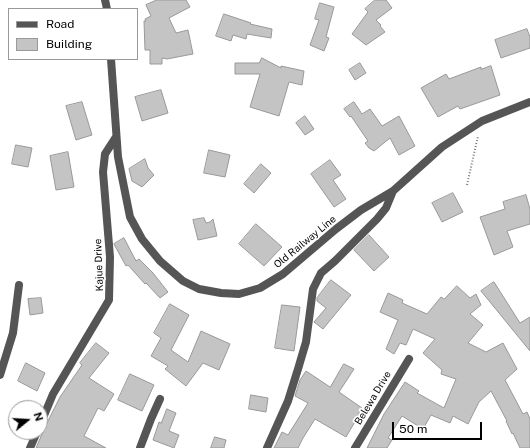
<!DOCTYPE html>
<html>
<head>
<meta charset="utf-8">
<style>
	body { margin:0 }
	#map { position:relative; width:530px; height:448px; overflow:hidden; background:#fff; font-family:"Public Sans",sans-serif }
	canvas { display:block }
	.legend { position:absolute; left:8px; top:8px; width:130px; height:52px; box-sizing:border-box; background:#fff; border:1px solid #999; margin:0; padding:5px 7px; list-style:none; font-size:12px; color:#000 }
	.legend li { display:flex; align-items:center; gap:8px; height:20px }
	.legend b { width:20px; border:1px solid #999 }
	.north { position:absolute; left:8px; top:400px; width:40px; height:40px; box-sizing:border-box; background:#fff; border:1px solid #999; border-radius:50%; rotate:72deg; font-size:11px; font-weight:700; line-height:16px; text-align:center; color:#000 }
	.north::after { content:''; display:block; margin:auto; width:14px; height:18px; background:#000; clip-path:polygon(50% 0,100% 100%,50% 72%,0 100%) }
	.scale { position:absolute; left:392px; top:422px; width:90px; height:18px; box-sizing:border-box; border:2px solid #000; border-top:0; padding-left:5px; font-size:12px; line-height:14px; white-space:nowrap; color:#000; -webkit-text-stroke:3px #fff; paint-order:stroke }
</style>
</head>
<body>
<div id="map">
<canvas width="530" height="448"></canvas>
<ul class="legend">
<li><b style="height:5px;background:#555"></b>Road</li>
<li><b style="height:11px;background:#c4c4c4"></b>Building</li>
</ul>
<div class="north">N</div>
<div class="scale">50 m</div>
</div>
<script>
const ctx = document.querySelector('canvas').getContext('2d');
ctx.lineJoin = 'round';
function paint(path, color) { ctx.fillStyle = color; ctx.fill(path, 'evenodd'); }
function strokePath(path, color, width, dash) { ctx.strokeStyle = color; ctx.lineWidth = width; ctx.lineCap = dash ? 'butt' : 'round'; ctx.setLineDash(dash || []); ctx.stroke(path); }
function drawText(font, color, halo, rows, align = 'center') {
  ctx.font = font + ' "Public Sans",sans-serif'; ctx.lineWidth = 3.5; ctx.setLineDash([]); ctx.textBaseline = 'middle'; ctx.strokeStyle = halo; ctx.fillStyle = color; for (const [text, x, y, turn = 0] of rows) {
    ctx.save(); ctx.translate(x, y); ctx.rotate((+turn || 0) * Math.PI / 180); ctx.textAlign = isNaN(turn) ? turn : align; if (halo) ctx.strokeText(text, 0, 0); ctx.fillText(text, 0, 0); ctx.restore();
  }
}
const building = new Path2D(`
	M157 0H186L190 7 169 18 176 33 188 30 193 54 167 59 162 58V64H150V50H145L144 21H146L145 19 151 16 146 5Z
	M375 0H386L392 8 376 20 381 25 380 26 385 32 366 45 352 34 368 12 365 9Z
	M320 3 334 7 326 37 329 38 324 51 310 45 319 20 315 19Z
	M224 14 251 23 250 24 272 29 271 38 247 34 246 39 233 35 231 41 216 36Z
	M527 29 530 37V48L501 58 495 40Z
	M262 58 281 68V66L304 71 302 85 289 82 279 116 250 107 260 74H235V63H259Z
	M360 63 366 73 355 80 349 70Z
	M491 66 500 95 460 109 458 106 438 117 421 88 446 74 449 79 481 67V69Z
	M161 90 168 113 142 121 135 97Z
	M82 102 92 135 76 140 66 106Z
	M354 102 362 114 370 109 382 126 399 116 415 146 399 155 390 138 374 151 369 148 365 143 368 141 351 116 350 117 344 109Z
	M305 116 314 129 305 135 296 123Z
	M16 145 32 148 28 167 12 164Z
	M209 150 230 155 225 177 204 173Z
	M68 152 74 187 56 190 50 156Z
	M145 159 148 168 154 175 142 187 132 181 129 169Z
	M330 160 341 175 333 180 346 199 334 207 311 174Z
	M261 164 271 173 254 193 244 184Z
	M453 193 463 212 442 222 432 203Z
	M526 195 530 209V224L507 231 513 247 494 255 480 217 505 209 503 202Z
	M204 218 206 223 210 222 213 219 217 236 198 240 193 220Z
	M256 224 282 247 264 266 239 244Z
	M369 235 389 257 374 271 354 250Z
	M124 238 136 261 139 259 153 273 168 292 160 298 146 283 145 284 128 265 126 266 115 246 114 244Z
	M331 280 351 295 323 329 314 322 326 308 317 301V298Z
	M494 282 520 323 530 317V351L481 291Z
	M457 286 470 298 476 294 481 305 470 314 483 325 468 343 486 352 503 343 517 369 505 380 523 414 527 412 530 419V448H520L513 433 512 434 506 421H507L491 391 479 402 468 424 453 416 450 423 431 415 423 429 402 416 388 438 392 440 387 448H367L384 414 405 382 419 391 417 393 444 408 456 379 441 374 442 370 423 353 435 339 413 329 406 345 400 343 394 354 386 349 398 320 380 312 388 293 403 300 402 303 427 314 441 297 444 299Z
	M41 298 43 313 30 315 28 299Z
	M170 304 189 315 171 350 188 362 201 331 230 344 219 370 203 363 186 386 165 369 168 366 151 356 161 338 154 333Z
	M282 305 300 307 294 351 275 348Z
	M96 343 109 353 89 378 114 394 104 411 98 408 84 436 106 448H36L42 434 43 430 45 427 60 397 82 365 80 363Z
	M26 363 45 373 37 391 18 381Z
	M344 364 354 369 339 392 362 408 355 420H356L346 437 315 419 303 438 298 448H274L282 432 288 435 308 403 295 396 300 380 306 371 330 387Z
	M130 374 154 385 142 411 118 400Z
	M251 395 268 398 266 412 249 409Z
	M167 409 176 413 169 431 179 435 174 448 153 440 159 422 161 423Z
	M215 437 226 440 224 448H211Z`);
paint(building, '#c4c4c4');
strokePath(building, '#999', 1);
strokePath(new Path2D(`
	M467 185 478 136`), '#777', 2, [1, 2]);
strokePath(new Path2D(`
	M105 0 107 9
	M111 59 118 157 130 217 142 239 160 261 183 281 199 289 221 293 239 294 260 288 283 274 336 229 361 210 393 191 442 147 482 121 530 102
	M0 375 13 333 19 285
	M40 425 53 394 109 300 110 257 103 172 105 154 116 137
	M30 448 37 432
	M140 448 151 419 160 399
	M267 448 288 401 298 369 306 342 313 289 321 273 335 261 377 219 386 208 393 191
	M355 448 409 359`), '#555', 8);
drawText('10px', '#000', '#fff', [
	["Old Railway Line",305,242,-39],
	["Kajue Drive",99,265,-92],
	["Belewa Drive",373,398,-59]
]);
</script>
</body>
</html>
